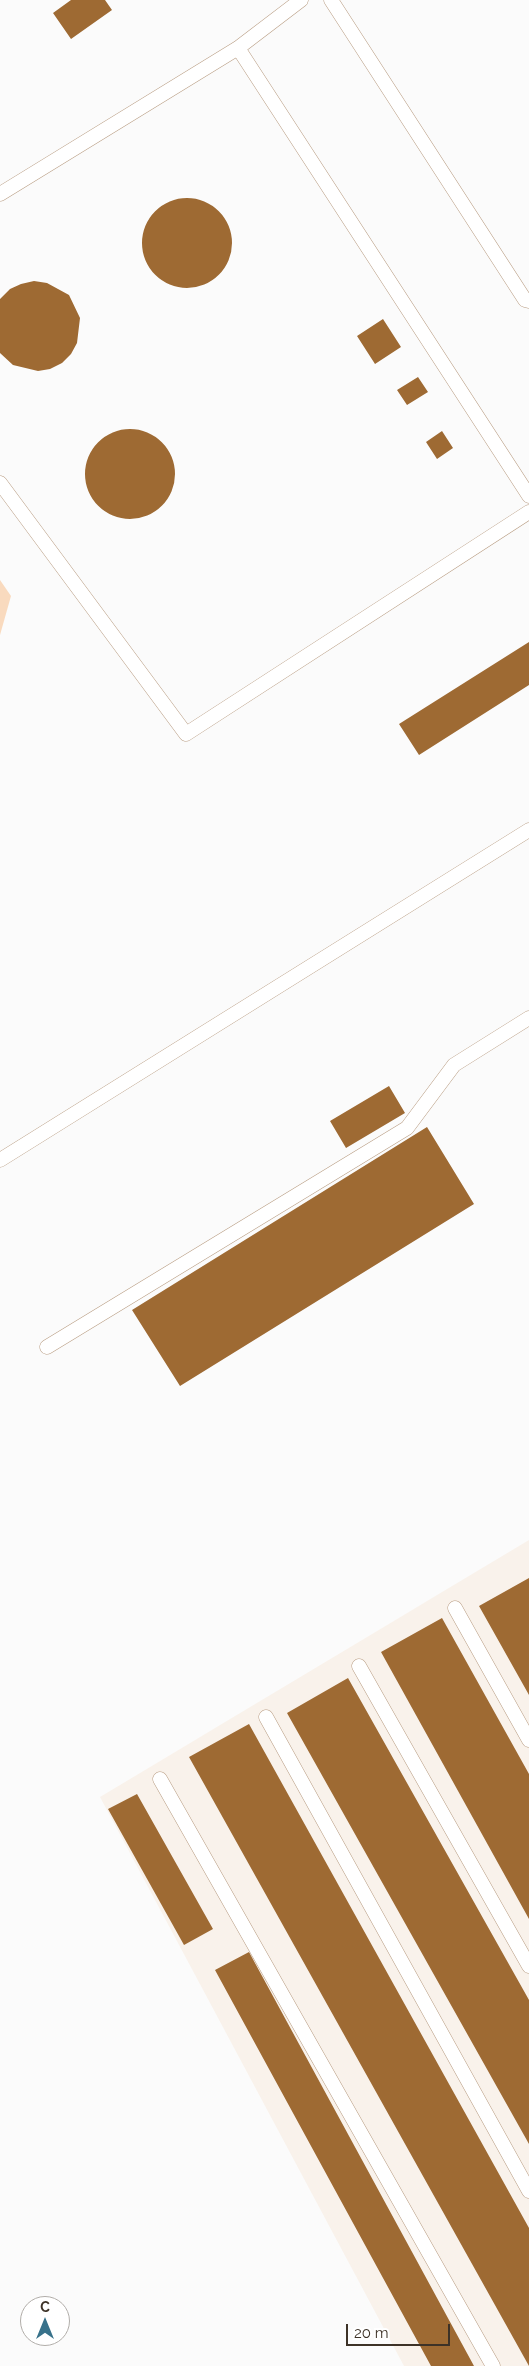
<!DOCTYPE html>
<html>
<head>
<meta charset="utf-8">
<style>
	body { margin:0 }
	#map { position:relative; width:529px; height:2366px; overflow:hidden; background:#fbfbfb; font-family:Raleway,sans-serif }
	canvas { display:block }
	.north { position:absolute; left:20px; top:2296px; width:50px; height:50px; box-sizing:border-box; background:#fff; border:1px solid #b1ada9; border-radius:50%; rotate:0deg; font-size:14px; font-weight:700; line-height:20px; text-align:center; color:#3d3227 }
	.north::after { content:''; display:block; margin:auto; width:18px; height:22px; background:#38728b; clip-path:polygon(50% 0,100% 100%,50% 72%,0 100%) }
	.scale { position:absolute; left:346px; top:2324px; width:104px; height:22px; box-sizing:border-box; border:2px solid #3d3227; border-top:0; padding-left:6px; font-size:15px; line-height:18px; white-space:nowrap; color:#3d3227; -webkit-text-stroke:4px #fff; paint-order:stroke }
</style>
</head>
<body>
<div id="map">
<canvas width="529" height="2366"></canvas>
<div class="north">С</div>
<div class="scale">20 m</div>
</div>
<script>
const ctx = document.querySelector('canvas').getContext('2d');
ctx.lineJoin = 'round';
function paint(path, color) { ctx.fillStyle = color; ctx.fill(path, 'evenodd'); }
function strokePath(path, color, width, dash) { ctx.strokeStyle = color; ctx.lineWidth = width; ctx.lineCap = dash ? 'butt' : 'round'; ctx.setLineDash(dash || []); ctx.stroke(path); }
paint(new Path2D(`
	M529 1540V2366H404L100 1797Z`), '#f9f2eb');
paint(new Path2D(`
	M0 580 11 596 0 635Z`), '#f9dabe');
paint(new Path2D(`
	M71 0H105L112 10 71 39 53 13Z
	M142 243a45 45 0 1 1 90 0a45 45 0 1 1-90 0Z
	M34 281 47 283 69 295 80 318 77 343 71 354 62 363 50 369 38 371 13 365 0 353V299L10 289 21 284Z
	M383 319 401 347 375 364 357 336Z
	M418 377 428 392 407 405 397 390Z
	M85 474a45 45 0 1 1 90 0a45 45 0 1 1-90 0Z
	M442 431 453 448 437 459 426 442Z
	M529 642V685L419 755 399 724Z
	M389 1086 405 1113 346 1148 330 1121Z
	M427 1127 474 1204 180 1386 132 1310Z
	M529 1578V1695L479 1606Z
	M442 1618 529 1774V1919L381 1652Z
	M348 1678 529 2000V2144L287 1713Z
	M249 1724 529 2228V2366L189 1757Z
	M137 1794 213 1929 184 1945 108 1809Z
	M249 1952 474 2366H431L215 1970Z`), '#9e6a33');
const service = new Path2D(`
	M331 0 525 300 529 301
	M238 48 529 496
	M0 194 238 48 301 0
	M0 483 186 734 529 512
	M0 1160 529 830
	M47 1347 407 1128 454 1065 529 1018
	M455 1608 529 1740
	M359 1666 529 1966
	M266 1717 529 2191
	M160 1779 493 2366`);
strokePath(service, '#b89c82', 15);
strokePath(service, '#fff', 14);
</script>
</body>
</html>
